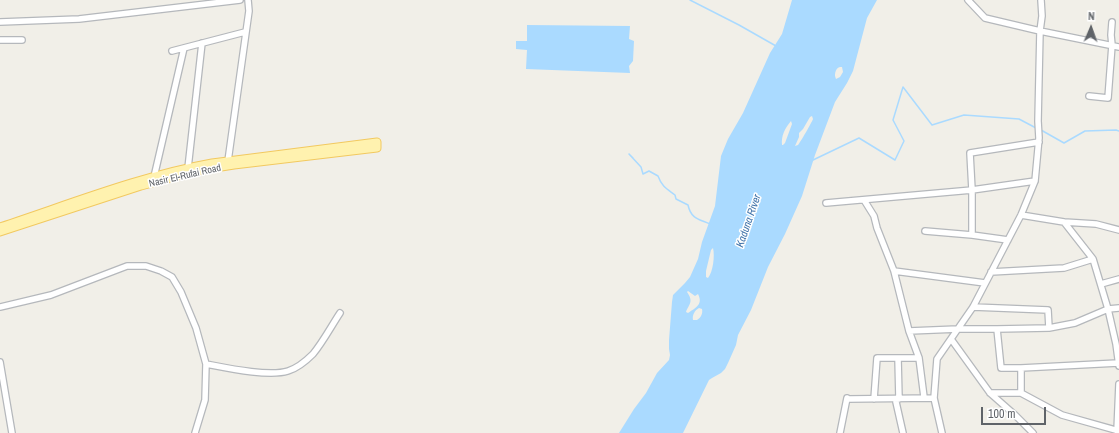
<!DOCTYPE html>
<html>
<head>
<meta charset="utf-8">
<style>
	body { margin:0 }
	#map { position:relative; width:1119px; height:433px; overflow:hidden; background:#f1efe8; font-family:"Archivo Narrow",sans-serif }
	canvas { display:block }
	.north { position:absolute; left:1071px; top:8px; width:40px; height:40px; -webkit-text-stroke:3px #fff; paint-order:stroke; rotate:2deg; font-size:11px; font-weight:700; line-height:16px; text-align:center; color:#5f6368 }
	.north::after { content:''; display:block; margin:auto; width:14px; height:18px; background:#5f6368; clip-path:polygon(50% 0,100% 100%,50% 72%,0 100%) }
	.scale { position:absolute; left:981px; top:407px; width:65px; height:18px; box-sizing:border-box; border:2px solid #5f6368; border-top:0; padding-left:5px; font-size:12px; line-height:14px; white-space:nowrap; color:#5f6368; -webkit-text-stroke:3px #fff; paint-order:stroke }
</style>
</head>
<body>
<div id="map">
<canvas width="1119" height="433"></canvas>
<div class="north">N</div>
<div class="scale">100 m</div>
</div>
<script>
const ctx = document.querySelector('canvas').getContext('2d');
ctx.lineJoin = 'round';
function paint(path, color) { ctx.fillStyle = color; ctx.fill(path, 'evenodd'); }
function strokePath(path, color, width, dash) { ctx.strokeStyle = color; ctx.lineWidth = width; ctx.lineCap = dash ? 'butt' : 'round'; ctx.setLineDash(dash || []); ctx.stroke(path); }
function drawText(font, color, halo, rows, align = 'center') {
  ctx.font = font + ' "Archivo Narrow",sans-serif'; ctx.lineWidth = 3; ctx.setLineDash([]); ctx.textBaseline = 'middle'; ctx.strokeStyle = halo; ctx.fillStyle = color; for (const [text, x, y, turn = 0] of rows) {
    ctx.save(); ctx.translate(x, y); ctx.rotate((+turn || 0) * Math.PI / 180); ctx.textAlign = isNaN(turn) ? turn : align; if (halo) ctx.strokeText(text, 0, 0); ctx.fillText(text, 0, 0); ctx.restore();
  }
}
paint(new Path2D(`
	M792 0H877L867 18 853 71 847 83 835 102 815 155 802 196 785 234 768 267 751 310 738 335 736 345 728 363 725 369 721 373 712 378 709 380 683 433H619L634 409 646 393 657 373 669 360 670 355 669 349V340L672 302 673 295 685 283 690 277 698 259 702 242 715 206 721 156 728 139 743 113 770 53 782 34ZM840 67H842L843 72 840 77 836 79 835 76C835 72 836 68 840 67ZM812 116 813 119C812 122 800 143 798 145 797 145 796 146 795 146L799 137V133L803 129 810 117ZM791 121 792 124 785 143 783 145H782C781 136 785 128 791 121ZM713 248C715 256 713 272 708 278L706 277V271L711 250ZM688 291 695 296 698 294C703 304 697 307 688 313L686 312C689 304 694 302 687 292ZM699 308 702 309C703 313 701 318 697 320H693C692 315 695 310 699 308Z
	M527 25 630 26 629 39 634 41 633 61 629 66 630 73 526 69 527 50 516 49V41H527Z`), '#aadaff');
strokePath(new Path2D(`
	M690 0 739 25 776 46
	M1041 130 1064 143 1085 131 1116 130 1119 131
	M633 158 629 154 641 167 643 174 649 171 658 176C662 187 667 189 675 195L676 199 688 205C691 219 699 219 710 224
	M813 160 859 138 895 160 904 141 893 120 903 87 932 125 964 115 1019 119 1036 128`), '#aadaff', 1.5);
const minor = new Path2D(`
	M968 0 985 18 1040 31 1119 47
	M0 22 79 19 240 0
	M0 40H22
	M172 51 245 32
	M1089 96 1108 98 1112 45 1111 35 1112 22
	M228 161 249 11 248 0
	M188 168 202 43
	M154 177 184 48
	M864 200 874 216 877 228 894 271 909 331 919 358 924 397
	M826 203 972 190 1035 181
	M1021 215 1064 222 1093 259 1108 309 1116 344 1119 366
	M1064 222 1096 224 1119 230
	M925 231 972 235
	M1008 240 972 235V190L970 153 1039 142
	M894 271 985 283
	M991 272 1064 268 1093 259
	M1101 284 1119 279
	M0 307 51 295 127 266H146L161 271 172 277 181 292 196 328 206 364 205 400 195 433
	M973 307 1048 310 1049 328
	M997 329 1001 368H1021
	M909 331 958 329H997L1049 328 1075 323 1108 309 1119 308
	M951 339 990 393 1015 415 1033 433
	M898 358 899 399
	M0 362 12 433
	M206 364C227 368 269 377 288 371 298 368 306 361 313 354 323 342 332 325 340 313
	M990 393H1021L1062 415 1119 431
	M1021 393V368L1118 363
	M849 399 934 398
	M874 399 877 358H919
	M896 402 903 433
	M1117 431 1119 384
	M840 433 847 398
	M942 433 934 398 937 359 973 307 1021 215 1035 181 1039 138 1038 121 1040 31 1042 16 1041 0`);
const major = new Path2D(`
	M0 227C70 204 140 176 212 163L377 142V148L234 165 196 171 141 186 0 232`);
strokePath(minor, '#b5b8bc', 8);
strokePath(major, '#f2c960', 9);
strokePath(minor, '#fff', 5.5);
strokePath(major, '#fff2af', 7);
drawText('10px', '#5f6368', '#fff', [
	["Nasir El-Rufai Road",185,176,-13]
]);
drawText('italic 11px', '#4174aa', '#fff', [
	["Kaduna River",749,221,-71]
]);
</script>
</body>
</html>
